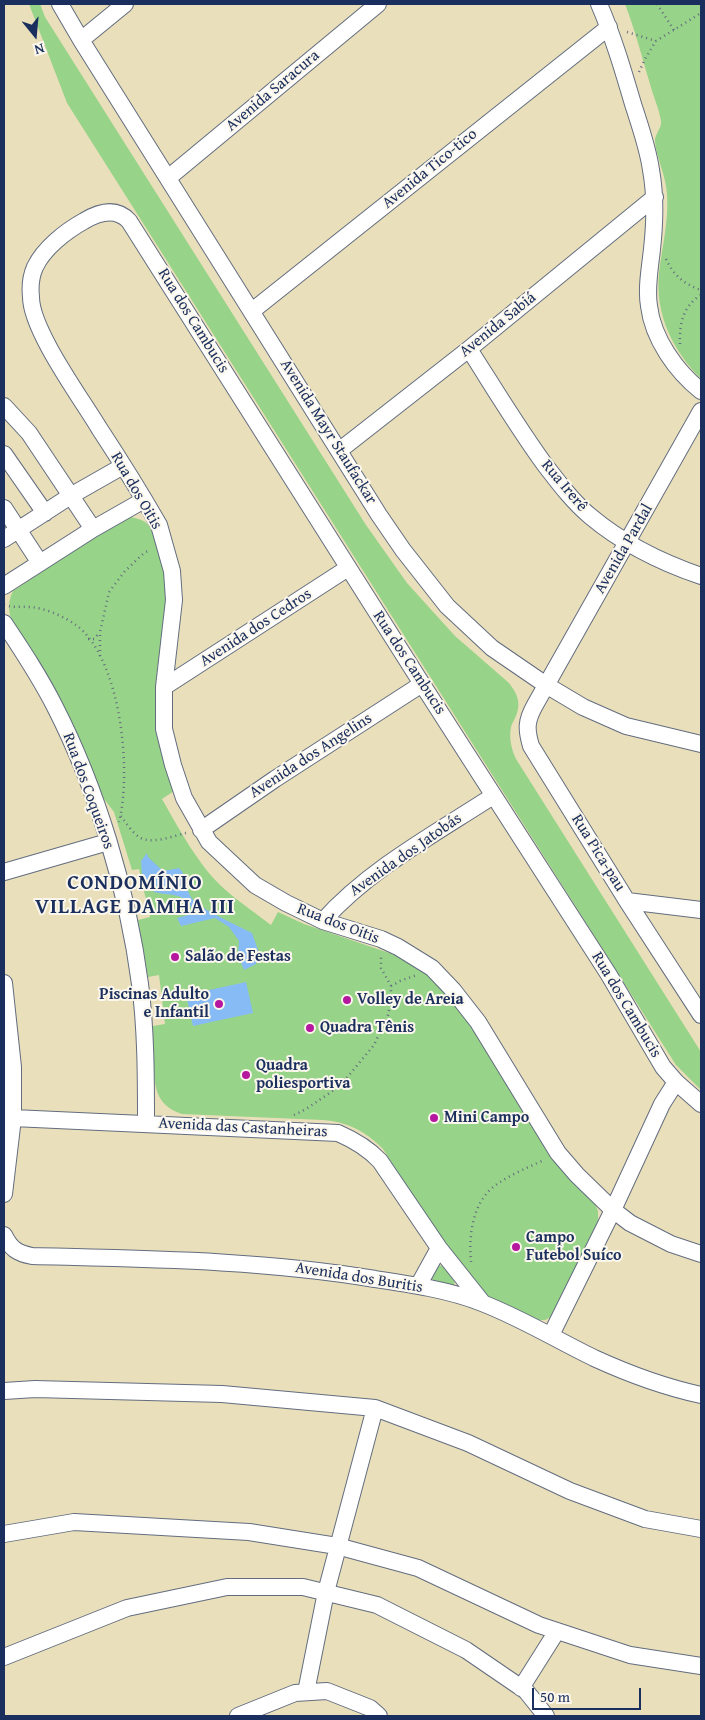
<!DOCTYPE html>
<html>
<head>
<meta charset="utf-8">
<style>
	body { margin:0 }
	#map { position:relative; width:705px; height:1720px; overflow:hidden; background:#eadfbb; font-family:"Gentium Book Plus",serif }
	canvas { display:block }
	.frame { position:absolute; inset:0; border:5px solid #1b2f5e; pointer-events:none }
	.north { position:absolute; left:10px; top:10px; width:50px; height:50px; -webkit-text-stroke:4px #fbf7ec; paint-order:stroke; rotate:163deg; font-size:14px; font-weight:700; line-height:20px; text-align:center; color:#1b2f5e }
	.north::after { content:''; display:block; margin:auto; width:18px; height:22px; background:#1b2f5e; clip-path:polygon(50% 0,100% 100%,50% 72%,0 100%) }
	.scale { position:absolute; left:532px; top:1688px; width:109px; height:22px; box-sizing:border-box; border:2px solid #1b2f5e; border-top:0; padding-left:6px; font-size:15px; line-height:18px; white-space:nowrap; color:#1b2f5e; -webkit-text-stroke:4px #fbf7ec; paint-order:stroke }
</style>
</head>
<body>
<div id="map">
<canvas width="705" height="1720"></canvas>
<div class="frame"></div>
<div class="north">N</div>
<div class="scale">50 m</div>
</div>
<script>
const ctx = document.querySelector('canvas').getContext('2d');
ctx.lineJoin = 'round';
function paint(path, color) { ctx.fillStyle = color; ctx.fill(path, 'evenodd'); }
function strokePath(path, color, width, dash) { ctx.strokeStyle = color; ctx.lineWidth = width; ctx.lineCap = dash ? 'butt' : 'round'; ctx.setLineDash(dash || []); ctx.stroke(path); }
function drawText(font, color, halo, rows, align = 'center') {
  ctx.font = font + ' "Gentium Book Plus",serif'; ctx.lineWidth = 4; ctx.setLineDash([]); ctx.textBaseline = 'middle'; ctx.strokeStyle = halo; ctx.fillStyle = color; for (const [text, x, y, turn = 0] of rows) {
    ctx.save(); ctx.translate(x, y); ctx.rotate((+turn || 0) * Math.PI / 180); ctx.textAlign = isNaN(turn) ? turn : align; if (halo) ctx.strokeText(text, 0, 0); ctx.fillText(text, 0, 0); ctx.restore();
  }
}
paint(new Path2D(`
	M29 4H40L45 17 366 525 407 583 455 636 509 683C516 692 521 701 517 713 516 718 512 722 511 727 509 738 511 748 516 759L701 1052V1090L676 1065 67 103Z
	M625 4H701V379C673 350 655 316 659 273 662 247 669 221 667 194 666 176 657 159 655 142 654 135 662 128 661 121 659 108 653 96 650 84 642 57 635 30 625 4Z
	M129 517C149 520 150 525 157 543 160 550 163 557 165 564 175 606 156 648 156 690 155 724 166 758 174 791L162 799C176 824 190 849 208 872 225 893 249 908 271 925L278 912 304 924 401 957 427 973 448 993 465 1017 563 1169 594 1202 598 1211V1222L553 1316 545 1320H536L489 1297 458 1266 383 1149C366 1131 347 1122 323 1120L182 1114C155 1105 154 1086 154 1061 153 1049 153 1038 153 1026L165 1024 159 975 148 977 138 920 150 917 139 869 132 870 114 812 101 795 12 622C8 611 8 601 13 591L120 519Z
	M439 1265 445 1267 455 1280 454 1285 452 1287 437 1283 432 1279C432 1273 434 1268 439 1265Z`), '#97d388');
paint(new Path2D(`
	M147 853 148 857 163 871 179 868C191 882 184 886 191 897 197 908 239 926 252 933L258 950 256 964 244 970 238 955 239 941 229 927 215 918 181 926 177 918 192 914C192 892 169 896 154 892L142 874 141 861Z
	M246 982 253 1013 193 1026 186 995Z`), '#87bbf5');
const minor = new Path2D(`
	M60 4 81 40 379 515 403 550 447 606 492 648 546 685 583 707 626 726 701 744
	M599 4C613 36 623 70 633 104 640 126 648 148 651 170 656 197 655 222 652 249 650 268 646 288 649 306 653 339 676 371 701 391
	M81 40 125 4
	M168 178 378 4
	M252 311 609 27
	M469 349C494 388 518 428 545 465 559 483 573 502 590 516 622 543 663 563 701 576
	M4 406 29 433 93 529
	M701 411 535 705C526 721 526 729 531 746L627 901 701 1015
	M340 450 469 349 655 197
	M4 454 45 513
	M4 508 40 563
	M4 539 72 495 123 466
	M4 586 93 529 144 500
	M4 623C22 650 40 677 55 707 97 789 128 892 140 984 146 1030 146 1077 146 1123
	M164 687 348 568
	M201 830 275 779 422 684
	M4 872 108 842
	M627 901 701 910
	M323 921C368 870 436 833 493 796
	M4 983 13 1067V1118L4 1194
	M701 1104 676 1082 663 1067 609 975 422 684 129 221C116 207 99 212 84 221 66 231 44 248 35 267 31 276 30 288 31 297 31 330 81 398 99 428 120 460 140 492 159 525L172 571 174 600 164 687V729L173 765 184 798 209 842 255 885 286 903 323 921 381 939 398 947 432 968 453 990 478 1022 558 1153 577 1175 613 1210 630 1223 671 1244 701 1254
	M13 1118 338 1133C354 1140 368 1148 380 1161L439 1248 482 1302
	M4 1235C11 1249 17 1253 32 1256 147 1259 262 1260 375 1279 409 1284 450 1290 482 1303 521 1318 557 1340 594 1358 629 1374 664 1387 701 1395
	M418 1286 439 1248
	M551 1335 613 1210 662 1104 676 1082
	M4 1391 35 1389 222 1394 375 1408 468 1443 570 1491 645 1519 701 1529
	M4 1534 74 1522 249 1532 337 1546 418 1568 539 1625 630 1655 701 1666
	M4 1657 127 1608 227 1587H303L377 1605 466 1650 526 1691 546 1716
	M521 1688 557 1631
	M306 1692 326 1592 375 1408
	M238 1716 295 1693 327 1691 370 1708 379 1716`);
strokePath(minor, '#636d7f', 18);
strokePath(new Path2D(`
	M657 4 674 30
	M627 32 656 41
	M639 72 645 59 656 41 701 13
	M666 259C674 276 684 284 701 290
	M680 344C679 324 683 306 701 295
	M4 605C13 608 20 606 30 607 45 608 63 616 76 625 121 658 132 772 119 822
	M88 639H94L99 633
	M100 656V632L109 592 125 571 144 553 150 550
	M121 816C126 823 132 832 139 837 151 845 173 836 186 833
	M391 986 400 981 417 975
	M294 1115 306 1109 340 1086 374 1045 388 1015 391 1000V986L381 968V954
	M471 1262C469 1239 471 1212 487 1193 499 1179 527 1168 544 1160`), '#636d7f', 2.5, [1, 4]);
strokePath(minor, '#fff', 16);
for (const [x, y, r, color] of [
	[175,957,5,"#b5179e"],
	[347,1000,5,"#b5179e"],
	[219,1004,5,"#b5179e"],
	[310,1028,5,"#b5179e"],
	[246,1075,5,"#b5179e"],
	[434,1118,5,"#b5179e"],
	[516,1247,5,"#b5179e"]
]) { const dot = new Path2D(); dot.arc(x, y, r, 0, 2 * Math.PI); ctx.fillStyle = color; ctx.fill(dot); strokePath(dot, '#fbf7ec', 2); }
drawText('16px', '#1b2f5e', '#fbf7ec', [
	["Avenida Saracura",273,91,-40],
	["Avenida Tico-tico",430,169,-39],
	["Rua dos Cambucis",193,321,58],
	["Avenida Sabiá",498,325,-39],
	["Avenida Mayr Staufackar",328,432,58],
	["Rua Irerê",564,486,50],
	["Rua dos Oitis",136,491,60],
	["Avenida Pardal",624,549,-60],
	["Avenida dos Cedros",256,628,-33],
	["Rua dos Cambucis",409,663,57],
	["Avenida dos Angelins",311,756,-33],
	["Rua dos Coqueiros",88,791,70],
	["Rua Pica-pau",598,853,58],
	["Avenida dos Jatobás",406,855,-35],
	["Rua dos Oitis",338,924,21],
	["Rua dos Cambucis",626,1005,59],
	["Avenida das Castanheiras",243,1128,3],
	["Avenida dos Buritis",359,1278,9]
]);
drawText('bold 16px', '#1b2f5e', '#fbf7ec', [
	["Salão de Festas",185,957],
	["Piscinas Adulto",209,995,"right"],
	["e Infantil",209,1013,"right"],
	["Volley de Areia",357,1000],
	["Quadra Tênis",320,1028],
	["Quadra",256,1066],
	["poliesportiva",256,1084],
	["Mini Campo",444,1118],
	["Campo",526,1238],
	["Futebol Suíco",526,1256]
], 'left');
ctx.letterSpacing = '1px';
drawText('bold 21px', '#1b2f5e', '#fbf7ec', [
	["CONDOMÍNIO",135,884],
	["VILLAGE DAMHA III",135,908]
]);
ctx.letterSpacing = '0px';
</script>
</body>
</html>
